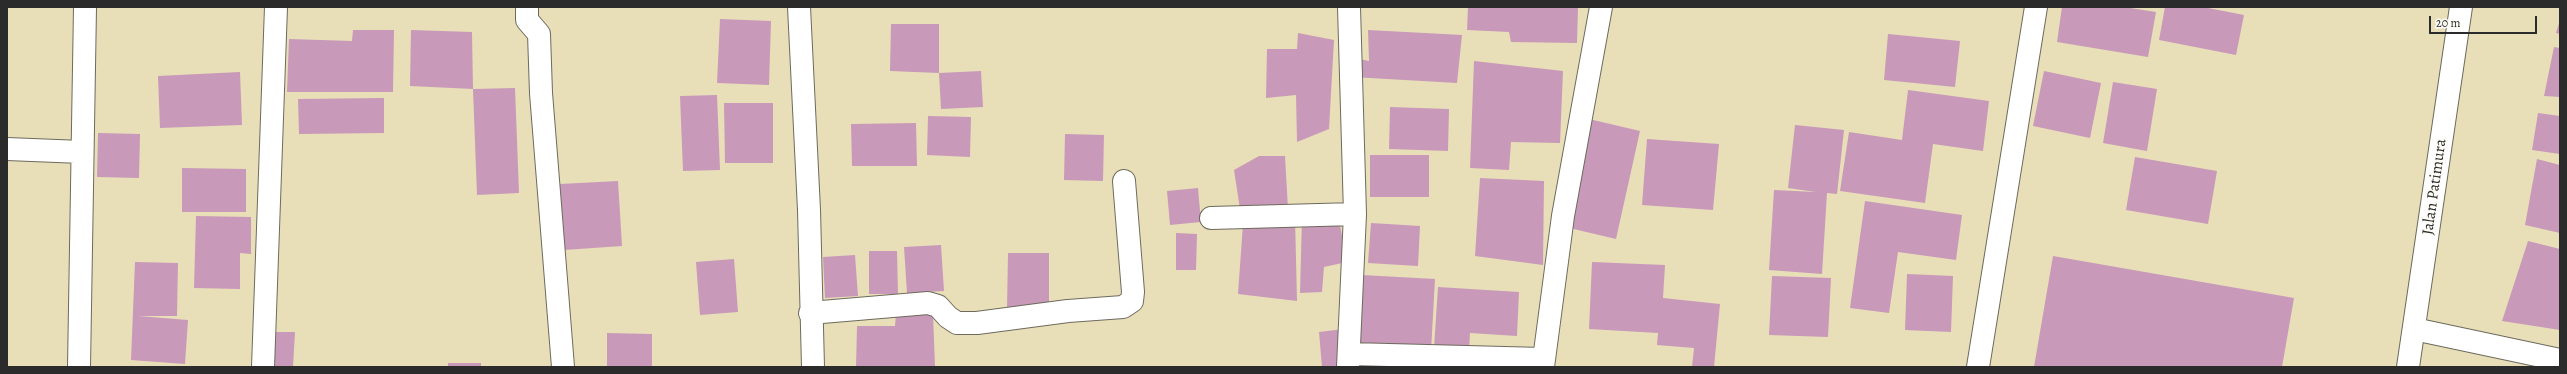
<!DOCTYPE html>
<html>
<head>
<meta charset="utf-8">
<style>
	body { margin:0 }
	#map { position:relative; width:2567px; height:374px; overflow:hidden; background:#e8dfb9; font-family:Alegreya,serif }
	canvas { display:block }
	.frame { position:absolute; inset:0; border:8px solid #2b2b2b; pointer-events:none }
	.scale { position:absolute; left:2429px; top:16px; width:108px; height:18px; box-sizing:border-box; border:2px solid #2b2b2b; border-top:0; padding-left:5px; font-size:12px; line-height:14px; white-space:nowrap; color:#2b2b2b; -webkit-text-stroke:3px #fdfcf7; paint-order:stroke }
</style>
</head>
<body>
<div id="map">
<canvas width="2567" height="374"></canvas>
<div class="frame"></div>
<div class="scale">20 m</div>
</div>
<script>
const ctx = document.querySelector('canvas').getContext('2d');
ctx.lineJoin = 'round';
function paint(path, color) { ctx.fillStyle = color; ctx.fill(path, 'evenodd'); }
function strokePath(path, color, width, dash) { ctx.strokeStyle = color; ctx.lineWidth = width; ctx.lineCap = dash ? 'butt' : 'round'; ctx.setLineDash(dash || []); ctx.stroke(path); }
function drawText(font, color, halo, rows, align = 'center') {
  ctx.font = font + ' Alegreya,serif'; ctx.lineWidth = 4; ctx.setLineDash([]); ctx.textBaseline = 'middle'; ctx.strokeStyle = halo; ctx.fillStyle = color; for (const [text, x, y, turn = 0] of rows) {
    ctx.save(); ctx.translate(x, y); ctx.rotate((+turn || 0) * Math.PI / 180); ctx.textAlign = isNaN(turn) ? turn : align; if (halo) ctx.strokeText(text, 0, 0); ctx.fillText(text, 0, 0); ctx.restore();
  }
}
paint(new Path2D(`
	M1468 7H1578L1577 43 1511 42 1509 32 1467 30Z
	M2062 7H2124L2156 12 2148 57 2057 42Z
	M2165 7H2203L2244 15 2236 55 2159 40Z
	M720 19 771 21 769 85 717 83Z
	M2560 20V34L2556 33Z
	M891 24H939V73L890 71Z
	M353 30H394L393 92H287L289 39 352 41Z
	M411 30 472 32 473 89 410 86Z
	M1368 30 1462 35 1457 83 1352 77 1354 58 1369 61Z
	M1298 33 1334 40 1329 129 1297 142 1296 95 1266 98 1267 49H1297Z
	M1888 34 1960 41 1955 87 1884 80Z
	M2554 47 2560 48V97L2544 96Z
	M1474 61 1563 71 1560 143 1511 142 1509 170 1470 168Z
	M981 71 983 107 941 109 939 73Z
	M2044 71 2101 83 2090 138 2033 126Z
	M240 72 242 125 160 128 158 76Z
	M2113 82 2157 89 2147 151 2103 143Z
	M515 88 519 193 477 195 473 89Z
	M1908 90 1989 101 1983 151 1933 144 1925 203 1840 191 1849 132 1902 140Z
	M717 95 720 170 683 171 680 96Z
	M384 98V133L299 134 298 99Z
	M724 103H773V163H725Z
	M1390 107 1449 109 1448 151 1389 149Z
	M2538 113 2560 116V154L2532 150Z
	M928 116 971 117 970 157 927 155Z
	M1589 119 1640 131 1616 239 1565 227Z
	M916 123 917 166H852L851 124Z
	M1795 125 1844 130 1837 194 1827 193 1822 274 1769 270 1774 190 1816 192 1788 188Z
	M98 133 140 134 139 178 97 177Z
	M1065 134 1104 135 1103 181 1064 180Z
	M1647 139 1719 144 1713 210 1642 205Z
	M1370 155H1429V197H1370Z
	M1259 156H1285L1288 209H1240L1234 170Z
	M2135 157 2217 171 2208 224 2126 210Z
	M2537 159 2560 165V233L2525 225Z
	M182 168 246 169V212H182Z
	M1480 178 1544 181 1543 265 1475 256Z
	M618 181 622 246 564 250 560 184Z
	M1198 188 1201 222 1170 225 1167 191Z
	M1865 201 1962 215 1956 260 1898 252 1889 313 1850 308Z
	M196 216 251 217V254L240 253V289L194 288Z
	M1295 217 1297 301 1238 294 1243 224Z
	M1302 217 1339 220 1347 262 1324 267 1322 292 1300 293Z
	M1371 223 1420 226 1418 266 1368 263Z
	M1176 233 1197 234 1196 270H1176Z
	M2528 241 2560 249V330L2502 321Z
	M941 245 944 291 907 293 904 247Z
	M869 251H897L898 294H869Z
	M1008 253H1049V310L1007 309Z
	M855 255 858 296 825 298 823 257Z
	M2053 256 2294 298 2282 367H2034Z
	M734 259 738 312 700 315 696 262Z
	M135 262 178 263 177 316H138L188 320 185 364 131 360Z
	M1592 262 1665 265 1663 298 1720 304 1714 367H1692L1694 348 1657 345 1658 333 1589 329Z
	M1907 274 1953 276 1951 332 1905 330Z
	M1362 275 1435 279 1431 351 1357 347Z
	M1772 276 1831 278 1828 337 1769 335Z
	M1438 287 1519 292 1517 336 1470 333 1469 350 1434 348Z
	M896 314H933L935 367H856L857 326H895Z
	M1344 329 1348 365 1322 367 1319 332Z
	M267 332H295L293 367H266Z
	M607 333 652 334V367H607Z
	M448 363H481V367H448Z`), '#c899b9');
const minor = new Path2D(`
	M527 7V20L539 34 541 93 563 367
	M799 7 809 210 813 367
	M7 149 82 152
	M1211 218 1355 214
	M810 313 928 303 938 306 948 317 957 323H977L1068 311 1123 307 1132 301 1133 292 1124 181
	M2414 329 2560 360
	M1350 354 1543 359
	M79 367 85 7
	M263 367 276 7
	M1348 367 1355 214 1349 7
	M1543 367 1563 216 1601 7
	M1978 367 2036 7`);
const trunk = new Path2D(`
	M2408 367 2461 7`);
strokePath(minor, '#6d6a5d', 24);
strokePath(trunk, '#6d6a5d', 24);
strokePath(minor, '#fff', 22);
strokePath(trunk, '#fff', 22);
drawText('16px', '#2b2b2b', '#fdfcf7', [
	["Jalan Patimura",2435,187,-82]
]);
</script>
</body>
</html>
